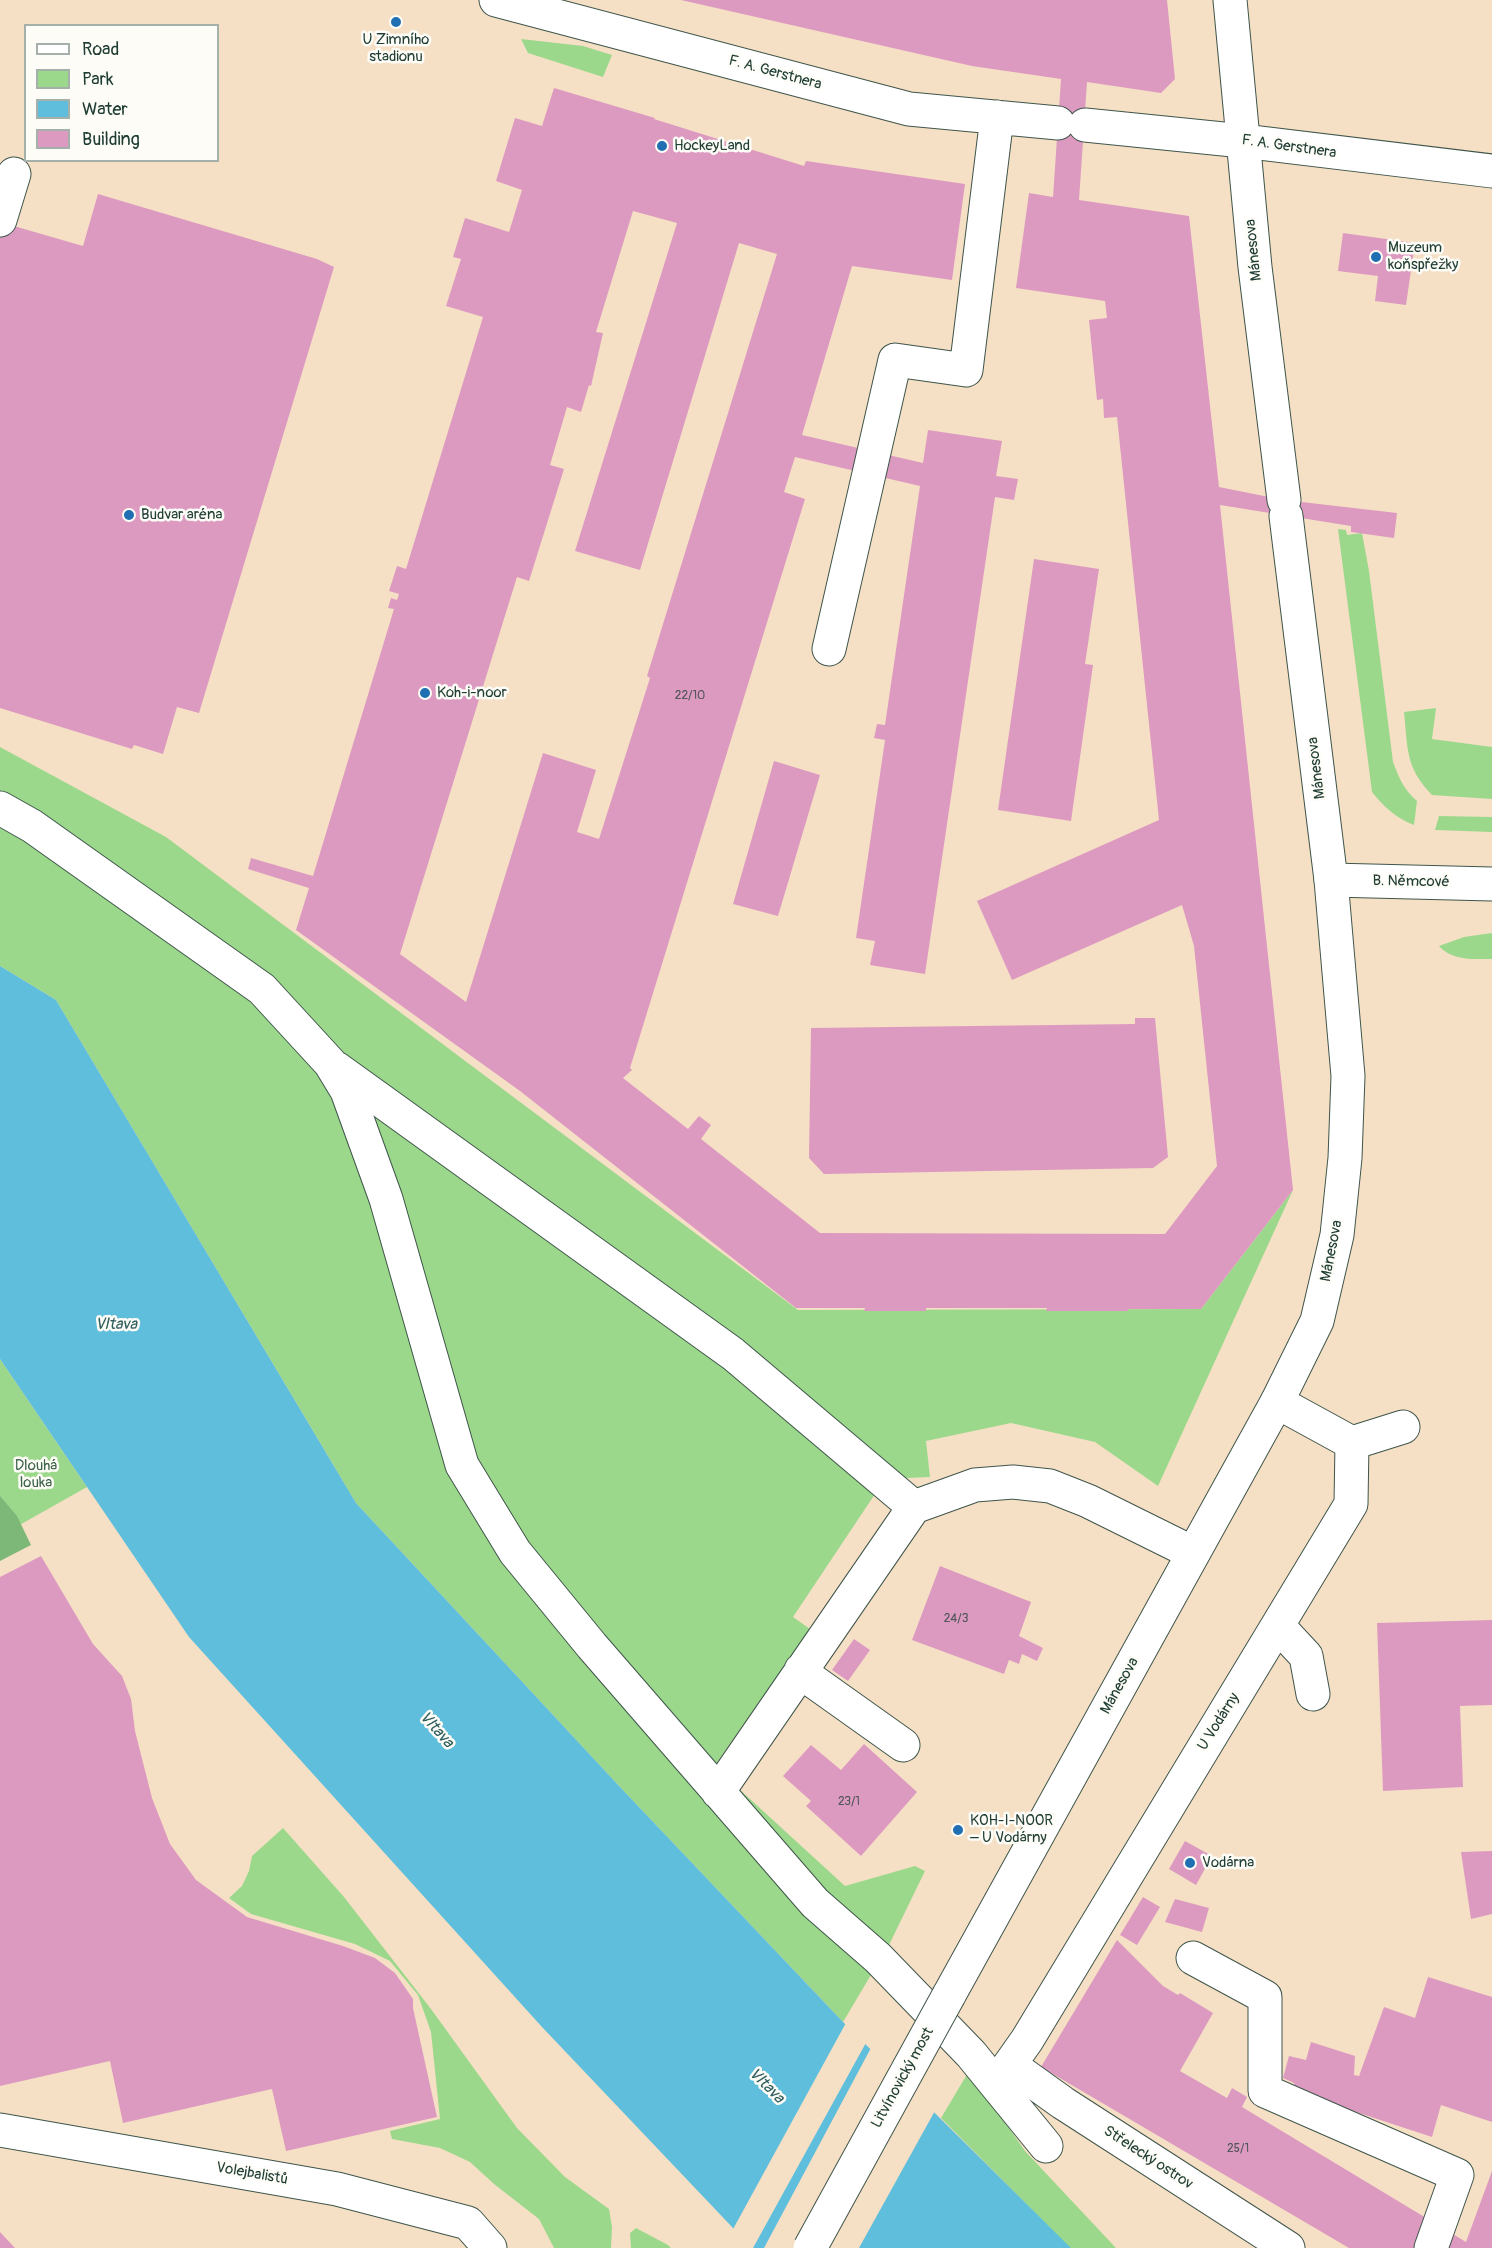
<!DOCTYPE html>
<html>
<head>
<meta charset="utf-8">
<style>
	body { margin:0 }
	#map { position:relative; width:1492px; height:2248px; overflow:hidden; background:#f5e0c5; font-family:Pangolin,sans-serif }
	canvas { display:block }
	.legend { position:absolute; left:24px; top:24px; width:195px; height:138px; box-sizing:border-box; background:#fdfcf7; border:2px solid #a4b0a9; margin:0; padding:8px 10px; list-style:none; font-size:18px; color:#1f3d34 }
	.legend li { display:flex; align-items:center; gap:12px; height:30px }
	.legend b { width:30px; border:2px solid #a4b0a9 }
</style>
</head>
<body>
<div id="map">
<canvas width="1492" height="2248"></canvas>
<ul class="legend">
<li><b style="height:8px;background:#fff"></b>Road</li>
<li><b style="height:16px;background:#9cd88c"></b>Park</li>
<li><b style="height:16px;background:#5ebedc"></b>Water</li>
<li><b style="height:16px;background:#dd9ac0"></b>Building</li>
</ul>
</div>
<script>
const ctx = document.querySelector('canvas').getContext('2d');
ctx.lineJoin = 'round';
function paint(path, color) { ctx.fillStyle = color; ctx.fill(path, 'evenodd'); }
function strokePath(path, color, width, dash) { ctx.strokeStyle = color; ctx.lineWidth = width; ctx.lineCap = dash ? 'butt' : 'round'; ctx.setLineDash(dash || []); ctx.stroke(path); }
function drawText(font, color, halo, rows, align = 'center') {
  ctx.font = font + ' Pangolin,sans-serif'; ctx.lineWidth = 5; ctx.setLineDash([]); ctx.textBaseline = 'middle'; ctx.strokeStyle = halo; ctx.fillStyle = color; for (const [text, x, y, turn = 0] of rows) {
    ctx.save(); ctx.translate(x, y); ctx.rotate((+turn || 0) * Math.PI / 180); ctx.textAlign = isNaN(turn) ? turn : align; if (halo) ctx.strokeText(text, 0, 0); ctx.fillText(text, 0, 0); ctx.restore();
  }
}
paint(new Path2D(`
	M521 39 583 46 612 55 603 77 528 53Z
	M1338 529 1346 530 1347 535 1362 533 1369 571 1393 762C1399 778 1404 790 1417 801L1414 825C1396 818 1384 807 1372 792Z
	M1436 708 1432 739 1492 747V799L1432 795C1405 767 1408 749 1404 712Z
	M0 747 166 837 798 1310 1201 1309 1293 1190 1158 1486 1095 1442 1011 1423 926 1441 930 1477 885 1479 793 1617 810 1629 713 1768 738 1788 845 1886 915 1866 925 1871 890 1943 843 2022 620 1787 356 1503 56 1000 0 966Z
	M1439 816 1492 817V832L1435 830Z
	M1492 933V959C1474 959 1452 961 1439 946L1464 937Z
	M0 1359 87 1487 0 1536Z
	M283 1828 344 1897 431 2009 517 2128 565 2177 609 2209 612 2227 611 2248H554L539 2219 494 2184 470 2162 440 2148 392 2139 390 2131 440 2119 431 2032 418 1995 390 1961 355 1944 251 1914 229 1898 242 1886 249 1871 252 1856Z
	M969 2071 1025 2151 1116 2248H1070L941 2118Z
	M636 2228 668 2245 671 2248H631L630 2233Z`), '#9cd88c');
paint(new Path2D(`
	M0 1496 17 1516 31 1545 0 1561Z`), '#7db878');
paint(new Path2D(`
	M0 966 56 1000 356 1503 620 1787 843 2022 1071 2248H752L542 2027 189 1637 0 1359Z`), '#5ebedc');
paint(new Path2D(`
	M847 2021 867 2041 753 2248H748L732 2231Z
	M872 2046 936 2109 859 2248H764Z`), '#f5e0c5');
paint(new Path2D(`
	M681 0H1167L1175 79 1161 93 1087 82 1079 200 1189 216 1219 487 1284 500 1397 513 1394 538 1351 532V526L1220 505 1293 1190 1201 1309H1128V1311H1046L1047 1308H926V1311H864L865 1308H796L520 1091 296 930 309 888 248 869 251 858 313 876 394 609 388 608 391 598 397 600 399 594 389 591 397 566 406 569 483 317 446 306 461 259 453 257 465 218 509 232 522 190 496 181 515 118 542 126 554 88 655 118 654 119 804 166 806 161 965 184 952 280 852 266 802 435 923 463 928 430 1002 441 996 476 1018 479 1014 500 995 497 925 974 870 965 875 941 856 938 885 740 874 738 877 724 885 725 920 486 795 457 784 492 805 499 630 1068 632 1070 623 1078 688 1129 699 1116 711 1125 701 1139 820 1233 1165 1234 1217 1166 1194 946 1182 905 1012 980 977 901 1159 820 1117 417 1104 418 1103 399 1097 400 1089 320 1107 318 1105 301 1016 288 1029 193 1053 197 1061 79 972 66ZM633 211 677 223 575 551 640 570 739 243 777 254 647 676 650 678 599 839 577 832 596 770 543 753 466 1002 400 954 517 577 529 581 564 469 550 465 567 407 581 412 589 385 591 386 603 333 596 332Z
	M98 194 317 259 334 267 199 713 177 707 163 754 134 745 132 749 0 708V222L83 246Z
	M1343 233 1415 243 1406 305 1375 301 1378 276 1338 271Z
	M1034 559 1099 569 1085 664 1093 665 1071 821 998 810Z
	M774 761 820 775 778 916 733 904Z
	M1135 1018H1155L1168 1157 1153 1168 824 1174 809 1158 811 1028 1135 1024Z
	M41 1556 93 1644 122 1676 131 1699 135 1731 152 1798 170 1844 196 1880 247 1917 343 1946 375 1958 395 1973 413 1999V2008L437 2117 286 2151 272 2089 123 2123 110 2061 0 2086V1577Z
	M940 1566 1031 1602 1019 1636 1043 1648 1037 1661 1022 1654 1019 1664 1009 1660 1004 1674 912 1640Z
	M1492 1620V1705L1460 1706 1463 1787 1383 1791 1377 1623Z
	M854 1639 870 1650 848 1681 832 1670Z
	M864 1744 917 1792 861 1856 806 1806 811 1801 783 1776 811 1745 841 1770Z
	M1185 1841 1212 1856 1196 1885 1169 1869Z
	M1492 1851V1914L1471 1919 1461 1852Z
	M1143 1897 1160 1907 1137 1945 1120 1935Z
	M1175 1899 1209 1908 1202 1932 1165 1922Z
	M1117 1940 1163 1986 1178 1995 1180 1993 1213 2013 1180 2071 1227 2098 1232 2088 1247 2097 1242 2107 1466 2242 1492 2171V2248H1349L1041 2067Z
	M1428 1977 1492 1997V2122L1441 2105 1432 2137 1295 2092 1294 2083 1283 2078 1289 2056 1306 2060 1311 2042 1355 2056 1354 2075 1359 2076 1384 2007 1415 2018Z
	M0 2232 15 2248H0Z`), '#dd9ac0');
const minor = new Path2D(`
	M496 0 909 109 1058 123
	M1085 125 1243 141 1492 171
	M0 220 14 174
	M829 649 895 360 966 370 997 117
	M0 808 32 826 262 989 330 1063 347 1091 386 1199 462 1465 515 1552 592 1646 815 1903 878 1958 971 2054 1046 2146
	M1331 880 1492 884
	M336 1068 733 1354 914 1507
	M1352 1443 1403 1427
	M1278 1626 1306 1656 1313 1694
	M801 1670 813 1681 903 1745
	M718 1792 914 1507 975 1485 1013 1482 1050 1486 1088 1501 1193 1553
	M1193 1958 1265 1997V2091L1457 2175 1431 2248
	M1010 2065 1063 2103 1288 2248
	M996 2084 1027 2040 1351 1504 1352 1443 1277 1402
	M0 2130 337 2189 468 2223 490 2248`);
const major = new Path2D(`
	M1230 0 1255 267 1284 500
	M949 1995 1277 1402 1317 1321 1337 1235 1345 1158 1348 1076 1331 880 1286 516`);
strokePath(minor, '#3f554a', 35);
strokePath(major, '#3f554a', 35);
strokePath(minor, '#fff', 33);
strokePath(major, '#fff', 33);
const majorBridge = new Path2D(`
	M810 2248 949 1995`);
strokePath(majorBridge, '#3f554a', 35, []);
strokePath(majorBridge, '#fff', 33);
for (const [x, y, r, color] of [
	[396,22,6,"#1f6fb2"],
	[662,146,6,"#1f6fb2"],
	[1376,257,6,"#1f6fb2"],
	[129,515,6,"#1f6fb2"],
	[425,693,6,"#1f6fb2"],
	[958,1830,6,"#1f6fb2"],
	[1190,1863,6,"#1f6fb2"]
]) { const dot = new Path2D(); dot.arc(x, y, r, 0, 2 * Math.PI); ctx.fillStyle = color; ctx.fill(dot); strokePath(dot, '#fdfcf7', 2); }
drawText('12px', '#4e5457', null, [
	["22/10",690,696],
	["24/3",956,1619],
	["23/1",849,1802],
	["25/1",1238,2149]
]);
drawText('15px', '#1f3d34', '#fdfcf7', [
	["U Zimního",396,40,"center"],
	["stadionu",396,57,"center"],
	["HockeyLand",674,146],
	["Muzeum",1388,248],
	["koňspřežky",1388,265],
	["Budvar aréna",141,515],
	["Koh-i-noor",437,693],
	["KOH-I-NOOR",970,1821],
	["– U Vodárny",970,1838],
	["Vodárna",1202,1863]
], 'left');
drawText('15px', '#1f3d34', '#fdfcf7', [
	["F. A. Gerstnera",775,73,15],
	["F. A. Gerstnera",1289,147,8],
	["Mánesova",1254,250,-96],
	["Mánesova",1317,768,-97],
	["B. Němcové",1411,882,1],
	["Mánesova",1332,1251,-79],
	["Mánesova",1120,1686,-61],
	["U Vodárny",1219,1722,-58],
	["Litvínovický most",903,2078,-61],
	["Střelecký ostrov",1148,2158,33],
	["Volejbalistů",252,2174,10]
]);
drawText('15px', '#3e644a', '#fdfcf7', [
	["Dlouhá",36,1466],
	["louka",36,1483]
]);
drawText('italic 16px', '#2f5d5e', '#fdfcf7', [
	["Vltava",116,1325],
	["Vltava",436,1730,48],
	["Vltava",766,2086,45]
]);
</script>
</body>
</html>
